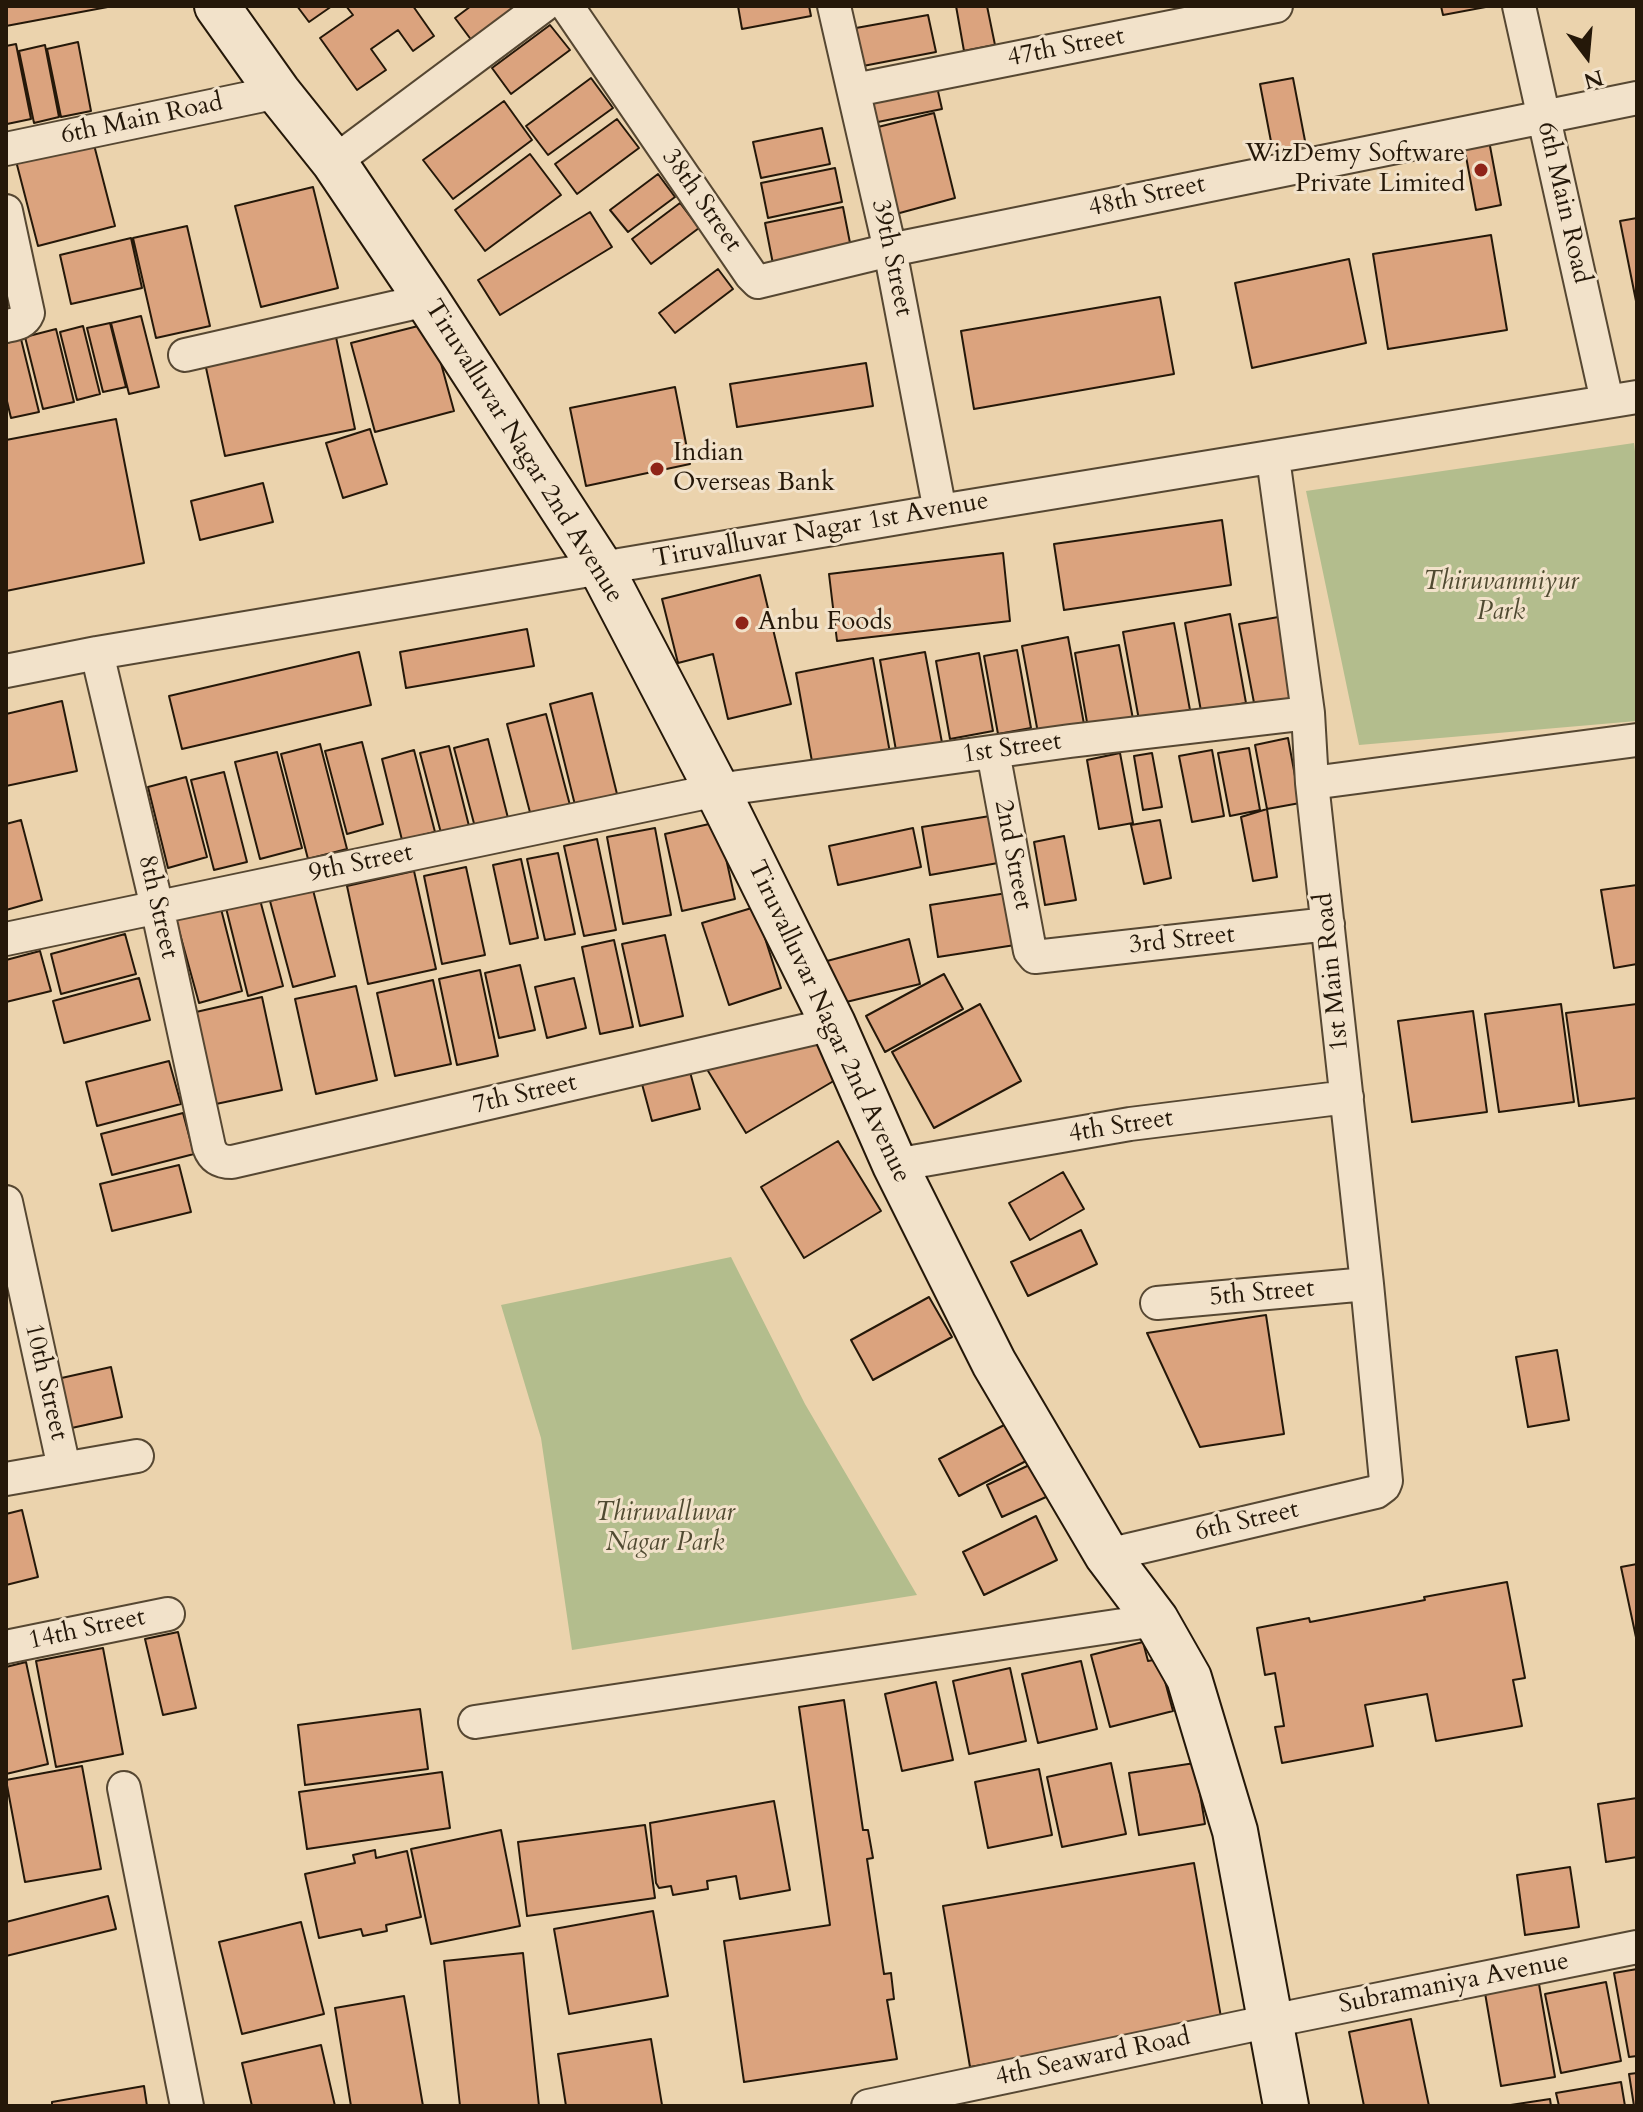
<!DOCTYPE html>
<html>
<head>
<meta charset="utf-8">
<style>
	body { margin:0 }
	#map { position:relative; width:1643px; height:2112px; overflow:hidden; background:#ebd3ad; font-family:Cardo,serif }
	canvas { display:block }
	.frame { position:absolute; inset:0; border:8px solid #251809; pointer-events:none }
	.north { position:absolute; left:1547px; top:16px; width:80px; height:80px; -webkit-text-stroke:6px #f2e2ca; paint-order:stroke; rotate:164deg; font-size:22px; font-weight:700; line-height:32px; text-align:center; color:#251809 }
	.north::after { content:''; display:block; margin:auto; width:28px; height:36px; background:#251809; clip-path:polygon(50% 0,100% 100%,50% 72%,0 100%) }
</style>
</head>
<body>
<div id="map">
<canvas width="1643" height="2112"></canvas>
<div class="frame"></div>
<div class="north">N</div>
</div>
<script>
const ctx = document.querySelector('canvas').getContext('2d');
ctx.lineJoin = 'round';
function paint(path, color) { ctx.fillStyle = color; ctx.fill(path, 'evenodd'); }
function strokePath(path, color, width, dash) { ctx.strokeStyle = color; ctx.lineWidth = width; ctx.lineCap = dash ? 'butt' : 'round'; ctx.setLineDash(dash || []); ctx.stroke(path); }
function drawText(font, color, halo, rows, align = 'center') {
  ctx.font = font + ' Cardo,serif'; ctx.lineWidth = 6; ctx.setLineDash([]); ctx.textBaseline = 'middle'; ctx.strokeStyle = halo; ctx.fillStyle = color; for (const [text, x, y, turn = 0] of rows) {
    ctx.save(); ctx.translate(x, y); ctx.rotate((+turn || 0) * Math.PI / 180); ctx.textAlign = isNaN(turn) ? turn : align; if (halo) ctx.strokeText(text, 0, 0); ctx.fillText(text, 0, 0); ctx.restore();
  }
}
paint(new Path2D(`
	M1634 443 1637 468V721L1359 745 1306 491Z
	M731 1257 805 1404 917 1595 572 1650 541 1438 501 1305Z`), '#b3bd8d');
const building = new Path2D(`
	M6 6H113L6 26Z
	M297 6H332L309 22Z
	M346 6H413L434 36 413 51 398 30 371 49 386 70 357 90 320 38 353 15Z
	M471 6H536L478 49 455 18Z
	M738 6H809L811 16 742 29Z
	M956 6H987L995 45 964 51Z
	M1441 6H1491L1443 15Z
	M928 15 936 52 863 66 856 28Z
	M550 25 570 50 511 94 492 68Z
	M78 42 91 111 61 117 47 49Z
	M16 44 31 119 7 124 6 46Z
	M45 45 59 117 34 123 19 51Z
	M591 78 613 108 548 155 526 126Z
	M935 78 942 109 868 124 863 92Z
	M1293 78 1306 146 1273 152 1260 84Z
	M504 101 532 140 453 199 423 160Z
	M934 113 955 198 896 214 874 128Z
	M617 119 639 148 577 194 555 164Z
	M822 128 830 164 761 178 753 142Z
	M1487 130 1501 205 1476 210 1462 135Z
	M93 141 115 226 38 246 16 161Z
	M530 154 561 195 485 251 455 210Z
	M835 168 842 202 768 218 761 183Z
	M658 174 675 197 628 232 610 210Z
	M313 187 338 288 261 307 235 206Z
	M680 203 699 228 651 264 632 239Z
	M843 207 851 248 773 264 765 223Z
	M590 212 612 247 500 315 478 280Z
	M1637 218V306L1620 221Z
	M187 226 210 326 156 338 133 238Z
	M1491 235 1507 330 1388 349 1373 254Z
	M131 238 142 288 71 304 60 255Z
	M1349 259 1366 343 1252 368 1235 283Z
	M718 269 733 289 675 333 659 313Z
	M1160 297 1174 374 974 409 961 331Z
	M141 316 159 387 129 394 111 323Z
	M110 323 126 387 103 392 87 328Z
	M430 323 454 411 375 432 351 343Z
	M83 326 100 394 77 400 60 332Z
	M56 329 74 402 43 409 25 337Z
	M336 337 355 429 225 456 205 363Z
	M21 339 39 412 11 418 6 397V343Z
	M866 363 873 406 737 427 730 384Z
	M675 387 690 464 586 486 570 408Z
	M116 419 144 563 6 591V440Z
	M370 429 387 484 343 498 326 443Z
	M263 483 273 522 200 540 191 501Z
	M1222 520 1231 585 1064 610 1054 544Z
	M1003 553 1010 621 837 641 829 574Z
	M760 575 791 704 728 719 713 654 678 663 662 599Z
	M1230 614 1246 703 1201 711 1185 623Z
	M1284 616 1300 699 1255 708 1239 624Z
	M1174 623 1190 710 1139 720 1123 632Z
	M527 629 534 666 406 688 400 652Z
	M1068 637 1084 724 1038 733 1022 646Z
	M1119 645 1133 719 1088 728 1075 653Z
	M1017 650 1031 728 998 734 984 656Z
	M359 652 371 705 182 749 169 696Z
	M925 652 943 748 897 756 880 660Z
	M979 653 993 731 950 739 936 661Z
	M873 658 890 753 813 767 796 673Z
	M592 693 617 794 575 805 550 704Z
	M62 701 77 771 6 786V714Z
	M546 714 571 809 532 820 507 724Z
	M1288 738 1300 803 1267 809 1255 745Z
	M488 739 509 822 476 831 454 748Z
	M362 742 383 824 347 834 325 751Z
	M320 744 347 849 308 859 281 754Z
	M449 746 469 826 441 833 420 753Z
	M1249 748 1260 810 1230 816 1218 753Z
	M414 750 435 832 402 840 382 759Z
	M1212 750 1224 816 1192 822 1179 756Z
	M277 752 302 848 260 859 235 762Z
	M1120 753 1133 823 1099 829 1087 760Z
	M1152 753 1162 807 1143 810 1134 756Z
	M224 772 247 862 214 870 191 780Z
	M186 777 207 857 168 868 148 787Z
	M1267 809 1277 877 1253 881 1241 817Z
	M990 816 998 863 930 875 922 827Z
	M21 820 42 900 6 910V824Z
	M1160 820 1171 878 1144 884 1131 825Z
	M718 822 735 899 682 911 665 834Z
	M655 828 671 915 623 924 607 837Z
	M913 828 921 867 838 885 829 846Z
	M1064 836 1076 900 1045 905 1034 842Z
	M597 839 616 930 584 936 564 846Z
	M558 853 575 934 545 940 527 859Z
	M521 859 538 938 510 944 493 865Z
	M466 867 485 955 442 964 424 876Z
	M414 871 436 969 368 984 347 886Z
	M1637 885V964L1614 968 1601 890Z
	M313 890 335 976 293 987 270 901Z
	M1007 893 1015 945 938 957 930 905Z
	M259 896 283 986 248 996 225 904Z
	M220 905 242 991 199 1003 175 916Z
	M755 907 781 988 729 1005 702 923Z
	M125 934 136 974 61 994 51 954Z
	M665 935 683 1016 640 1026 622 944Z
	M909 939 920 984 838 1004 827 961Z
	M614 940 633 1027 600 1034 582 947Z
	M40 951 51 991 6 1002V960Z
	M520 965 535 1030 499 1038 485 973Z
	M480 970 498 1056 457 1065 439 979Z
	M944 974 963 1009 885 1052 866 1016Z
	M139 978 150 1020 64 1043 53 1001Z
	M574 978 586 1028 547 1038 535 987Z
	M433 980 451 1064 395 1076 377 993Z
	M356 986 377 1080 316 1094 295 999Z
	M262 997 282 1090 216 1104 196 1012Z
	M980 1004 1021 1081 934 1128 892 1052Z
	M1561 1004 1574 1102 1499 1112 1485 1014Z
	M1637 1004V1098L1579 1106 1566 1013Z
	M1473 1011 1487 1112 1412 1122 1398 1021Z
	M822 1042 842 1076 746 1133 705 1066Z
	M169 1061 181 1104 97 1126 86 1082Z
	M690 1072 700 1109 652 1121 642 1084Z
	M183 1113 194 1154 112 1175 101 1134Z
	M838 1141 881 1211 804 1258 761 1187Z
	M179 1165 191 1212 112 1231 100 1184Z
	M1063 1172 1084 1209 1030 1240 1009 1203Z
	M1081 1230 1097 1264 1028 1296 1011 1262Z
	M929 1297 952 1337 873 1380 851 1340Z
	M1266 1315 1284 1434 1200 1447 1147 1333Z
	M1557 1350 1569 1420 1528 1427 1516 1357Z
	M111 1367 122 1417 67 1429 57 1379Z
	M1008 1423 1028 1460 959 1496 939 1459Z
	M1042 1459 1057 1492 1002 1517 987 1485Z
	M22 1510 38 1577 6 1585V1514Z
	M1036 1516 1057 1560 984 1595 963 1552Z
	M1637 1564V1642L1621 1567Z
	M1507 1582 1525 1678 1513 1680 1522 1726 1436 1741 1427 1694 1365 1705 1373 1746 1282 1763 1275 1727 1284 1726 1275 1673 1265 1675 1257 1628 1309 1618 1310 1622 1425 1600 1424 1597Z
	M178 1632 196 1708 163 1715 145 1639Z
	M1143 1642 1148 1661 1159 1659 1173 1711 1110 1727 1091 1655Z
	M103 1648 123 1754 56 1767 36 1661Z
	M1081 1661 1097 1729 1038 1743 1022 1674Z
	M26 1662 48 1764 6 1774V1667Z
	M1010 1668 1026 1741 969 1754 953 1681Z
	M936 1682 953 1760 902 1771 885 1694Z
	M844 1700 863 1830H868L873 1858 867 1859 884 1974 891 1973 894 1999 887 2000 897 2059 744 2082 724 1941 830 1925 799 1707Z
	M420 1709 428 1769 305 1785 298 1725Z
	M1111 1763 1126 1834 1062 1847 1047 1777Z
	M1195 1763 1205 1824 1139 1835 1129 1773Z
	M82 1766 101 1869 25 1882 6 1780Z
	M1039 1769 1052 1835 988 1848 975 1782Z
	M442 1772 450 1828 307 1849 299 1792Z
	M1637 1798V1857L1606 1862 1598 1804Z
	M774 1801 790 1890 740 1899 736 1876 707 1881 708 1889 673 1895 671 1886 659 1888 656 1883 650 1823Z
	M645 1825 655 1898 527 1916 518 1842Z
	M501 1830 520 1926 431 1944 411 1849Z
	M375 1850 376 1858 407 1851 421 1917 386 1925 387 1931 363 1936 361 1929 319 1938 305 1874 355 1863 353 1855Z
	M1194 1863 1222 2023 970 2067 943 1906Z
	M1570 1867 1579 1927 1525 1935 1517 1875Z
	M108 1896 116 1929 6 1956V1922Z
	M653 1911 668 1996 569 2014 554 1929Z
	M301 1922 324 2014 242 2034 219 1942Z
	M523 1953 539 2106H460L444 1961Z
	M1637 1969V2056L1629 2057 1614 1973Z
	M1606 1982 1621 2061 1561 2073 1545 1994Z
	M1539 1984 1555 2077 1501 2086 1485 1993Z
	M404 1996 423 2106H351L335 2008Z
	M1411 2019 1429 2106H1364L1349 2032Z
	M651 2039 662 2105 566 2106 558 2054Z
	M321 2045 335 2106H252L242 2063Z
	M1637 2073V2106H1634L1629 2074Z
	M1621 2082 1625 2106H1559L1556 2093Z
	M144 2086 147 2106H52V2102Z
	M1550 2099 1551 2106H1504Z`);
paint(building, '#dba37e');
strokePath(building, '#251809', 2);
const street = new Path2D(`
	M567 6 751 275 758 282 890 250 1637 98
	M834 6 890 250 940 511
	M1519 6 1607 401
	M855 90 1276 6
	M6 149 278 92
	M334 162 543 6
	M6 211 28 313C24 323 16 324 6 326
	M185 355 427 300
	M97 653 157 907 209 1147C213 1158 220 1162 232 1162L833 1024
	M6 671 97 653 940 511 1637 397
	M993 752 1030 951 1035 957 1328 924
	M1312 783 1637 740
	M6 939 717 790 1070 741 1308 713
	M895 1165 1130 1124 1347 1097
	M6 1202 64 1468
	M1157 1303 1367 1284
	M6 1479 137 1456
	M1107 1555 1376 1492 1384 1486 1386 1481 1367 1284 1312 783 1308 713 1273 458
	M6 1647 168 1614
	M475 1722 1156 1620
	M124 1788 187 2106
	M868 2106 1271 2021 1637 1947`);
const secondary = new Path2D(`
	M217 6 278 92 334 162 427 300 601 568 717 790 833 1024 895 1165 994 1363 1107 1555 1156 1620 1189 1678 1235 1831 1286 2106`);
strokePath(street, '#564732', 36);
strokePath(secondary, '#251809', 48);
strokePath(street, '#f2e2ca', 32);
strokePath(secondary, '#f2e2ca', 44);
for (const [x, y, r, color] of [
	[1481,170,8,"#8f2418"],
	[657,469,8,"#8f2418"],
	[742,623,8,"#8f2418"]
]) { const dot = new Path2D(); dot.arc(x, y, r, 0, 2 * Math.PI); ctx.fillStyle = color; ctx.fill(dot); strokePath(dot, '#f2e2ca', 3); }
drawText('26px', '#251809', '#f2e2ca', [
	["47th Street",1066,48,-11],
	["6th Main Road",142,120,-12],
	["48th Street",1147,197,-12],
	["38th Street",701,201,55],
	["6th Main Road",1563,203,77],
	["39th Street",891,258,78],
	["Tiruvalluvar Nagar 2nd Avenue",523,452,58],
	["Tiruvalluvar Nagar 1st Avenue",821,531,-10],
	["1st Street",1012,749,-8],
	["2nd Street",1012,855,79],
	["9th Street",361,864,-12],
	["8th Street",157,907,77],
	["3rd Street",1182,941,-6],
	["1st Main Road",1333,972,-96],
	["Tiruvalluvar Nagar 2nd Avenue",828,1022,65],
	["7th Street",525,1095,-13],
	["4th Street",1121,1127,-9],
	["5th Street",1262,1294,-5],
	["10th Street",45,1382,77],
	["6th Street",1247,1522,-13],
	["14th Street",87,1630,-12],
	["Subramaniya Avenue",1454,1984,-11],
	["4th Seaward Road",1093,2058,-12]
]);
drawText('26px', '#251809', '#f2e2ca', [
	["WizDemy Software",1465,155,"right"],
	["Private Limited",1465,185,"right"],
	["Indian",673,454],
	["Overseas Bank",673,484],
	["Anbu Foods",758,623]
], 'left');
drawText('italic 26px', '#504a31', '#f2e2ca', [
	["Thiruvanmiyur",1501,583],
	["Park",1501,613],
	["Thiruvalluvar",665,1514],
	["Nagar Park",665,1544]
]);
</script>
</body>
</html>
